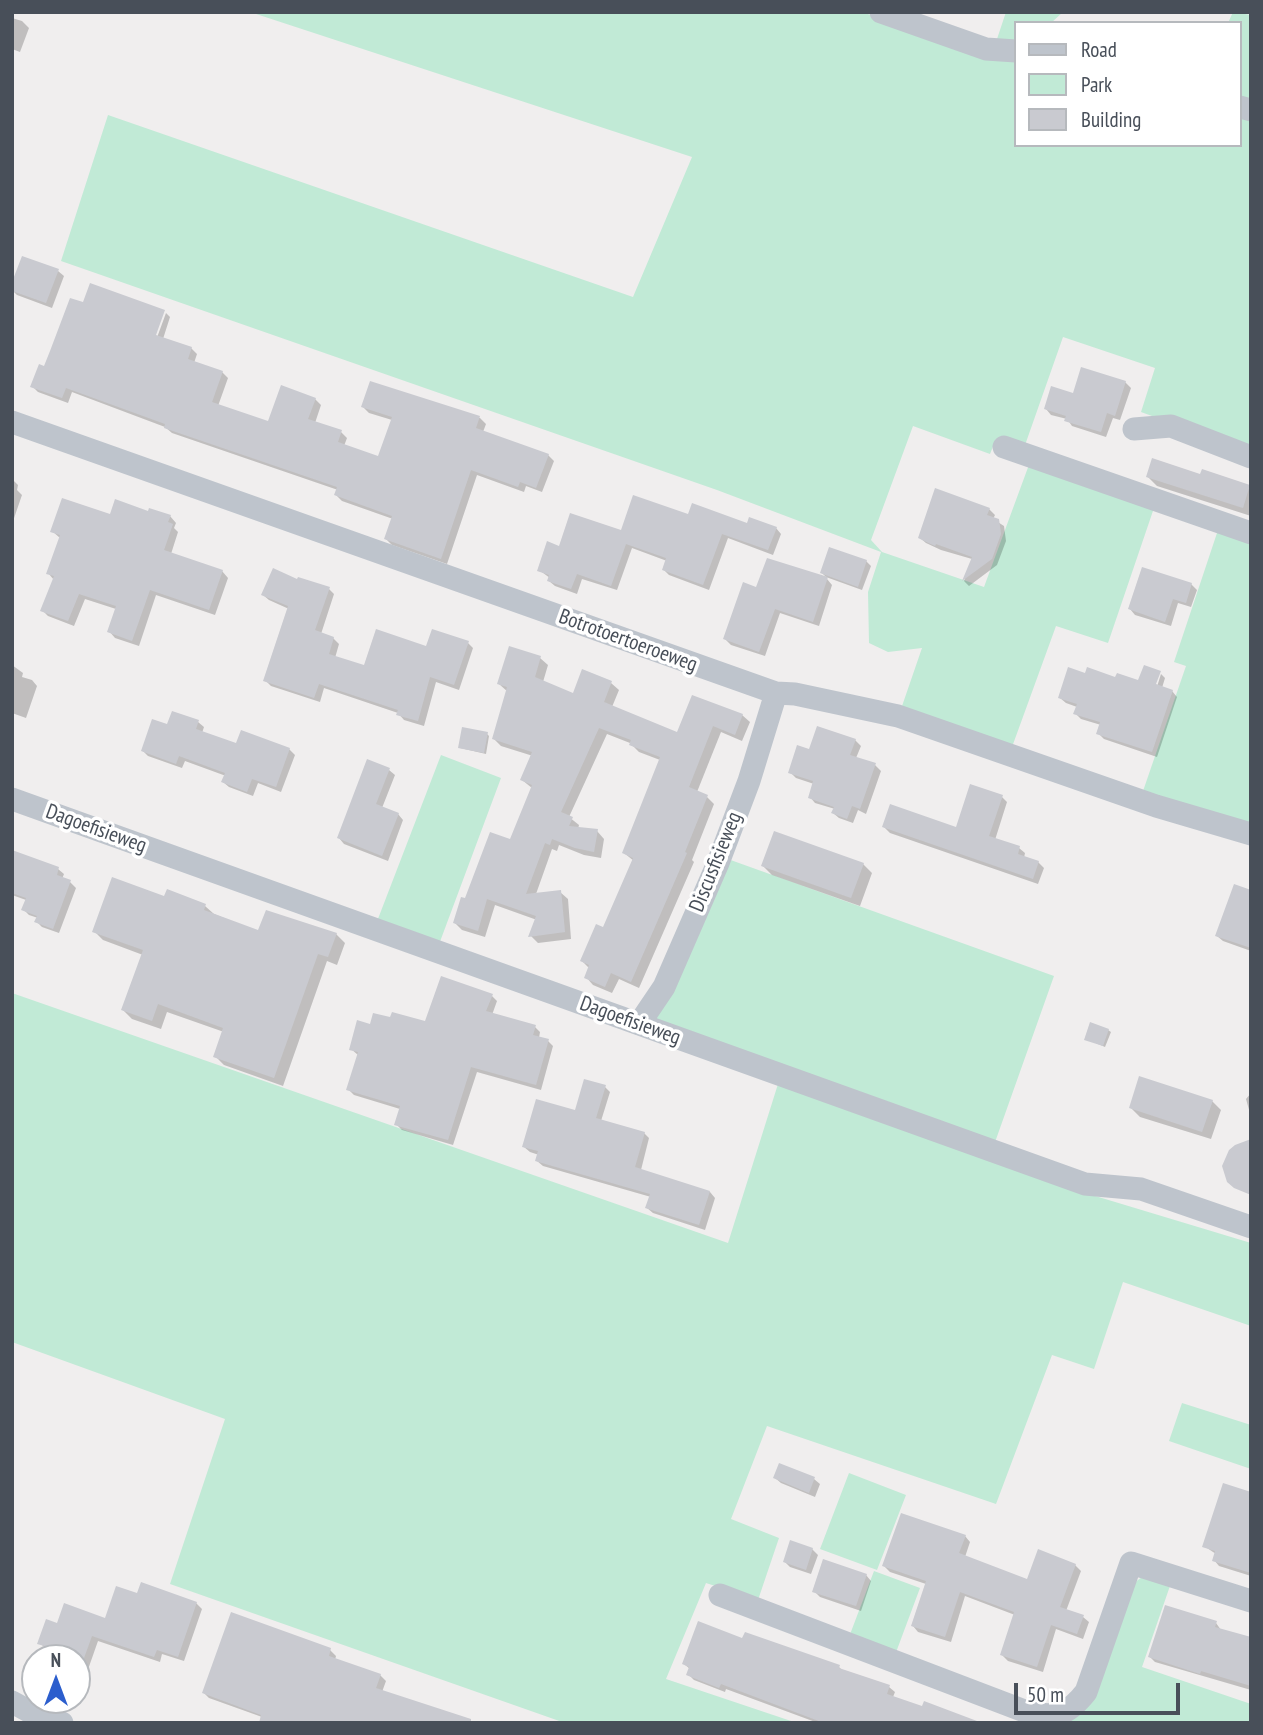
<!DOCTYPE html>
<html>
<head>
<meta charset="utf-8">
<style>
	body { margin:0 }
	#map { position:relative; width:1263px; height:1735px; overflow:hidden; background:#f0eeee; font-family:"PT Sans Narrow",sans-serif }
	canvas { display:block }
	.frame { position:absolute; inset:0; border:14px solid #484f59; pointer-events:none }
	.legend { position:absolute; left:1014px; top:21px; width:228px; height:126px; box-sizing:border-box; background:#fff; border:2px solid #b6b9bd; margin:0; padding:9px 12px; list-style:none; font-size:21px; color:#484f59 }
	.legend li { display:flex; align-items:center; gap:14px; height:35px }
	.legend b { width:35px; border:2px solid #b6b9bd }
	.north { position:absolute; left:21px; top:1644px; width:70px; height:70px; box-sizing:border-box; background:#fff; border:2px solid #b6b9bd; border-radius:50%; rotate:0deg; font-size:19px; font-weight:700; line-height:28px; text-align:center; color:#484f59 }
	.north::after { content:''; display:block; margin:auto; width:24px; height:32px; background:#2c5ecd; clip-path:polygon(50% 0,100% 100%,50% 72%,0 100%) }
	.scale { position:absolute; left:1014px; top:1683px; width:166px; height:32px; box-sizing:border-box; border:4px solid #484f59; border-top:0; padding-left:9px; font-size:21px; line-height:24px; white-space:nowrap; color:#484f59; -webkit-text-stroke:5px #fff; paint-order:stroke }
</style>
</head>
<body>
<div id="map">
<canvas width="1263" height="1735"></canvas>
<div class="frame"></div>
<ul class="legend">
<li><b style="height:9px;background:#bec4cc"></b>Road</li>
<li><b style="height:19px;background:#c1ead6"></b>Park</li>
<li><b style="height:19px;background:#c9cad0"></b>Building</li>
</ul>
<div class="north">N</div>
<div class="scale">50 m</div>
</div>
<script>
const ctx = document.querySelector('canvas').getContext('2d');
ctx.lineJoin = 'round';
function paint(path, color) { ctx.fillStyle = color; ctx.fill(path, 'evenodd'); }
function strokePath(path, color, width, dash) { ctx.strokeStyle = color; ctx.lineWidth = width; ctx.lineCap = dash ? 'butt' : 'round'; ctx.setLineDash(dash || []); ctx.stroke(path); }
function drawText(font, color, halo, rows, align = 'center') {
  ctx.font = font + ' "PT Sans Narrow",sans-serif'; ctx.lineWidth = 7; ctx.setLineDash([]); ctx.textBaseline = 'middle'; ctx.strokeStyle = halo; ctx.fillStyle = color; for (const [text, x, y, turn = 0] of rows) {
    ctx.save(); ctx.translate(x, y); ctx.rotate((+turn || 0) * Math.PI / 180); ctx.textAlign = isNaN(turn) ? turn : align; if (halo) ctx.strokeText(text, 0, 0); ctx.fillText(text, 0, 0); ctx.restore();
  }
}
paint(new Path2D(`
	M250 12H862L985 55 1016 57V145H1240V112L1251 115V452L1141 412 1155 368 1063 337 1024 448 996 439 990 454 913 426 871 540 882 552 984 587 1030 462 1155 505 1108 643 1056 626 1012 747 901 709 922 648 888 652 869 643 868 592 881 552 717 490 61 261 108 115 633 297 692 157Z
	M1006 12H1063L1051 23H1016V44L995 45Z
	M1233 12 1251 15V102L1240 99V23H1228Z
	M1219 527 1251 538V826L1142 794 1186 666 1174 662Z
	M441 755 501 778 438 947 376 924Z
	M725 858 1054 976 994 1145 656 1019Z
	M12 993 728 1243 778 1084 1082 1192 1251 1243V1326L1123 1282 1094 1369 1052 1355 996 1504 767 1426 731 1519 779 1538 758 1600 706 1583 666 1679 797 1723H565L170 1584 225 1419 12 1342Z
	M1182 1403 1251 1425V1469L1169 1441Z
	M849 1473 906 1495 877 1570 820 1549Z
	M874 1571 920 1588 895 1655 849 1637Z
	M1142 1577 1171 1583 1142 1667 1251 1704V1723H1058L1134 1583Z`), '#c1ead6');
paint(new Path2D(`
	M12 18 22 21 29 28 20 52 12 49Z
	M58 271 64 276 52 308 17 295 12 290Z
	M84 304 164 311 152 342 155 343 166 313 170 317 163 339 191 348 197 354 194 363 222 372 228 378 218 406 269 424 315 399 321 405 315 423 341 432 347 438 344 446 379 458 392 420 369 413 363 407 371 383 480 418 486 424 483 432 548 455 554 461 542 492 526 486 524 492 477 475 447 564 392 545 386 539 393 519 342 501 336 495 338 490 172 433 165 427 72 392 68 403 38 392 32 386Z
	M1125 382 1131 388 1120 420 1113 418 1106 437 1072 426 1067 419 1051 415 1046 409 1074 396Z
	M1202 476 1249 487 1251 516 1157 486 1148 477Z
	M12 479 18 485 17 490 22 495 12 524Z
	M989 509 995 515 993 519 1004 526 1006 541 997 565 969 586 964 581 972 559 941 550 926 543 920 538Z
	M149 513 170 516 176 523 174 528 178 532 171 554 222 571 228 578 215 615 156 595 139 646 115 638 109 631 116 609 85 599 74 626 48 616 42 610 54 580 48 573 60 538 52 531 111 517Z
	M689 517 776 528 781 534 773 555 728 538 709 590 669 575 664 570 667 561 632 548 617 590 582 579 577 594 555 586 549 581 550 578 539 570 560 548Z
	M866 561 871 566 862 590 826 577 822 573Z
	M827 579 832 585 819 626 780 613 765 656 731 645 725 639 757 589Z
	M298 582 329 589 334 594 321 634 333 638 339 644 335 658 365 667 427 648 468 643 473 648 459 690 436 682 424 726 404 720 398 713 324 688 320 702 271 686 265 680 289 609 269 600 263 595Z
	M1191 584 1197 590 1191 607 1178 603 1171 626 1135 615 1130 609Z
	M540 658 548 665 543 682 574 695 611 683 619 690 612 707 678 734 742 715 750 722 742 741 721 732 697 792 707 797 714 804 692 860 694 862 639 988 619 979 612 993 593 985 586 977 589 968 582 961 604 929 634 861 624 853 660 760 639 752 630 743 607 734 569 817 579 825 578 829 597 831 604 839 601 858 584 855 559 845 557 851 552 849 536 894 560 892 568 899 571 939 538 943 531 936 537 920 495 905 485 937 462 930 455 923 466 900 511 842 532 788 522 780 533 756 501 746 494 739 508 692 499 684Z
	M12 665 23 673 22 677 32 680 37 686 26 718 12 713Z
	M1145 667 1160 673H1158L1152 692 1155 693 1161 674 1165 678 1162 688 1172 691 1177 697 1157 757 1104 739 1098 733 1101 725 1081 719 1075 713 1077 707 1066 703 1060 698 1069 670 1086 675 1088 670 1117 679 1118 675 1139 682Z
	M198 722 204 727 202 733 237 745 289 749 295 755 281 792 258 783 253 796 229 787 223 782 226 776 185 761 182 768 148 756 143 751 168 726Z
	M487 734 489 736 486 754 460 748Z
	M855 740 861 746 856 758 875 765 881 771 866 814 858 810 853 823 839 818 833 813 835 809 815 803 810 797 814 784 796 778 790 772 810 751Z
	M389 770 395 775 382 808 398 814 403 820 388 861 344 844 339 838Z
	M1002 797 1007 802 995 840 1019 848 1025 853 1024 858 1038 862 1044 868 1038 884 890 833 884 827 957 829Z
	M13 852 58 869 64 874 62 879 70 882 76 888 59 933 42 927 36 921 38 918 29 915 23 909 26 900 12 895Z
	M863 864 872 873 860 906 772 875 763 866Z
	M1251 891V951L1223 941 1217 936Z
	M166 899 205 906 214 914 259 932 336 934 345 943 337 965 327 961 283 1086 224 1065 215 1056 224 1032 167 1012 161 1029 132 1019 123 1010 143 955 103 940 94 931Z
	M492 996 497 1001 492 1015 535 1027 540 1032 539 1038 548 1041 553 1046 541 1090 477 1072 453 1145 402 1130 396 1124 400 1109 354 1095 348 1089 358 1055 351 1049 372 1026 426 1023Z
	M1108 1030 1111 1032 1105 1047 1086 1039Z
	M605 1087 610 1092 601 1121 644 1133 649 1138 641 1170 710 1192 715 1198 705 1230 653 1213 647 1208 651 1197 543 1166 537 1161 539 1155 530 1152 524 1147 576 1112Z
	M1251 1093V1117L1246 1099Z
	M1212 1101 1221 1110 1211 1139 1140 1117 1131 1108Z
	M775 1478 814 1479 820 1484 815 1497 781 1483Z
	M1251 1493V1576L1219 1566 1214 1560 1216 1554 1204 1546Z
	M965 1536 970 1542 965 1557 1028 1581 1075 1565 1081 1571 1066 1611 1083 1617 1089 1622 1083 1639 1056 1629 1043 1672 1008 1661 1002 1655 1015 1615 965 1596 951 1642 918 1632 913 1626 926 1584 890 1572 884 1566Z
	M812 1549 818 1555 811 1574 790 1567 785 1562Z
	M866 1575 871 1581 861 1611 820 1597 814 1591Z
	M196 1603 202 1609 184 1661 162 1654 160 1662 98 1641 85 1678 77 1675V1658H46L49 1650 39 1643 58 1625 106 1620Z
	M1216 1623 1221 1630 1251 1639V1690L1155 1662 1150 1657Z
	M743 1641 839 1667 843 1671 889 1687 895 1692 893 1697 923 1709 925 1703 978 1723H818L726 1689 725 1692 694 1680 688 1674 690 1669 684 1664Z
	M330 1650 336 1656 335 1660 380 1675 386 1681 382 1692 262 1717 209 1698 204 1693Z`), '#0003');
paint(new Path2D(`
	M22 256 59 269 46 303 12 291V282Z
	M90 283 165 310 156 335 192 347 188 359 223 371 212 402 268 421 281 385 316 398 308 419 342 430 338 442 378 456 392 417 361 407 370 381 480 416 476 428 549 454 536 488 520 482 518 487 471 470 441 559 384 539 392 516 334 495 337 487 164 428 165 424 66 388 62 398 30 387 39 364 44 366 50 351 70 298 83 302Z
	M1081 367 1126 381 1115 416 1107 413 1101 432 1064 421 1066 416 1044 409 1051 386 1073 393Z
	M1152 458 1200 474 1202 469 1250 485 1243 508 1146 477Z
	M935 488 990 508 987 515 999 519 1001 534 992 559 962 581 972 557 936 544 935 546 918 538Z
	M633 495 688 514 692 503 747 523 749 517 777 527 768 550 722 534 703 585 662 570 666 558 626 544 611 586 577 574 571 589 547 581 549 575 537 571 547 541 559 546 570 513 621 530Z
	M62 498 110 514 115 499 148 511 149 508 171 515 168 522 173 524 164 550 223 570 209 610 150 590 132 641 107 632 116 606 79 594 68 621 40 611 54 576 46 574 60 535 50 532Z
	M829 547 867 560 858 587 820 573Z
	M767 558 828 577 813 622 775 609 759 652 723 639 743 582 756 587Z
	M1142 567 1192 583 1186 603 1173 599 1165 622 1128 609Z
	M273 568 297 579 298 577 330 587 315 630 334 637 329 654 364 665 376 629 426 646 432 629 469 641 454 685 430 677 418 721 396 715 398 710 319 684 314 698 263 681 288 606 261 595Z
	M509 646 541 656 535 677 573 693 582 669 612 681 604 702 677 732 692 695 743 714 735 735 713 726 689 787 708 795 685 852 687 853 631 982 611 973 605 987 584 978 589 965 580 961 596 924 603 927 633 858 622 853 660 757 629 745 631 740 599 728 561 812 573 817 569 826 598 829 594 852 575 848 552 839 550 845 545 843 526 894 561 890 565 932 528 937 536 916 487 899 478 931 453 923 461 897 465 898 490 832 510 839 532 785 520 780 532 752 492 739 507 687 497 684Z
	M1144 665 1161 671 1156 684 1173 690 1152 752 1096 734 1100 722 1073 714 1077 704 1058 698 1068 667 1085 673 1087 667 1115 677 1117 673 1138 680Z
	M172 711 199 720 196 729 236 743 241 730 290 748 276 787 252 779 247 792 221 782 225 773 179 756 176 764 141 751 152 719 167 724Z
	M817 726 856 739 850 755 876 763 860 809 852 806 847 819 831 813 834 807 808 798 813 781 788 773 797 745 809 749Z
	M462 727 488 732 484 753 458 748Z
	M367 759 390 768 376 804 399 813 382 856 337 838Z
	M970 784 1003 795 989 836 1020 846 1018 854 1039 861 1033 879 882 827 890 804 956 827Z
	M774 831 864 863 851 898 761 866Z
	M12 850 59 867 57 875 71 880 53 929 34 922 37 916 21 910 26 898 12 893Z
	M112 877 164 896 167 889 206 904 204 910 258 930 266 910 337 933 328 957 318 954 274 1078 213 1057 223 1028 158 1004 152 1021 121 1010 143 950 92 932Z
	M1234 884 1251 890V948L1215 936Z
	M441 976 493 994 486 1011 536 1025 533 1035 549 1039 536 1085 471 1067 448 1140 394 1125 400 1106 346 1090 358 1052 349 1050 357 1020 370 1024 373 1013 390 1017 392 1012 425 1021Z
	M1090 1022 1109 1029 1103 1046 1084 1040Z
	M1139 1076 1213 1100 1202 1132 1129 1108Z
	M584 1079 606 1085 596 1118 645 1132 635 1167 710 1191 699 1225 645 1208 650 1194 535 1161 538 1151 522 1147 536 1099 575 1110Z
	M1251 1139V1195L1234 1188 1227 1182 1222 1166 1229 1150 1235 1145Z
	M779 1463 815 1477 809 1493 773 1478Z
	M1223 1483 1251 1492V1573L1212 1561 1215 1551 1202 1547Z
	M901 1513 966 1535 959 1553 1027 1579 1038 1549 1076 1564 1060 1607 1084 1615 1077 1634 1051 1625 1037 1667 1000 1655 1014 1612 960 1592 945 1637 911 1626 926 1581 882 1566Z
	M790 1540 813 1548 806 1570 783 1562Z
	M823 1559 867 1574 856 1606 812 1592Z
	M141 1582 197 1602 178 1657 157 1650 154 1657 92 1636 84 1658H44L48 1647 37 1644 46 1619 57 1623 64 1603 105 1618 116 1586 137 1593Z
	M1165 1605 1217 1621 1215 1627 1251 1637V1686L1201 1671 1200 1674 1148 1657Z
	M231 1612 331 1648 329 1656 381 1674 376 1688 471 1719V1723H259L261 1715 202 1693Z
	M698 1621 742 1638 745 1632 840 1665 839 1668 890 1685 887 1694 922 1706 924 1701 977 1721 976 1723H824L721 1684 719 1688 686 1675 689 1667 682 1664Z`), '#c9cad0');
strokePath(new Path2D(`
	M881 12 986 49 1016 51
	M1240 107 1251 110
	M12 422 776 693 795 694 898 716 1156 806 1251 834
	M1134 429 1171 426 1251 457
	M1004 447 1251 533
	M12 799 1085 1184 1141 1189 1251 1227
	M639 1024 664 987 718 863 749 781 776 693
	M720 1595 1027 1712C1056 1718 1067 1716 1086 1692L1131 1563 1251 1601
	M12 1702 34 1714 62 1723`), '#bec4cc', 23);
drawText('21px', '#484f59', '#fff', [
	["Botrotoertoeroeweg",628,641,20],
	["Dagoefisieweg",96,829,20],
	["Discusfisieweg",716,862,-68],
	["Dagoefisieweg",630,1021,20]
]);
</script>
</body>
</html>
